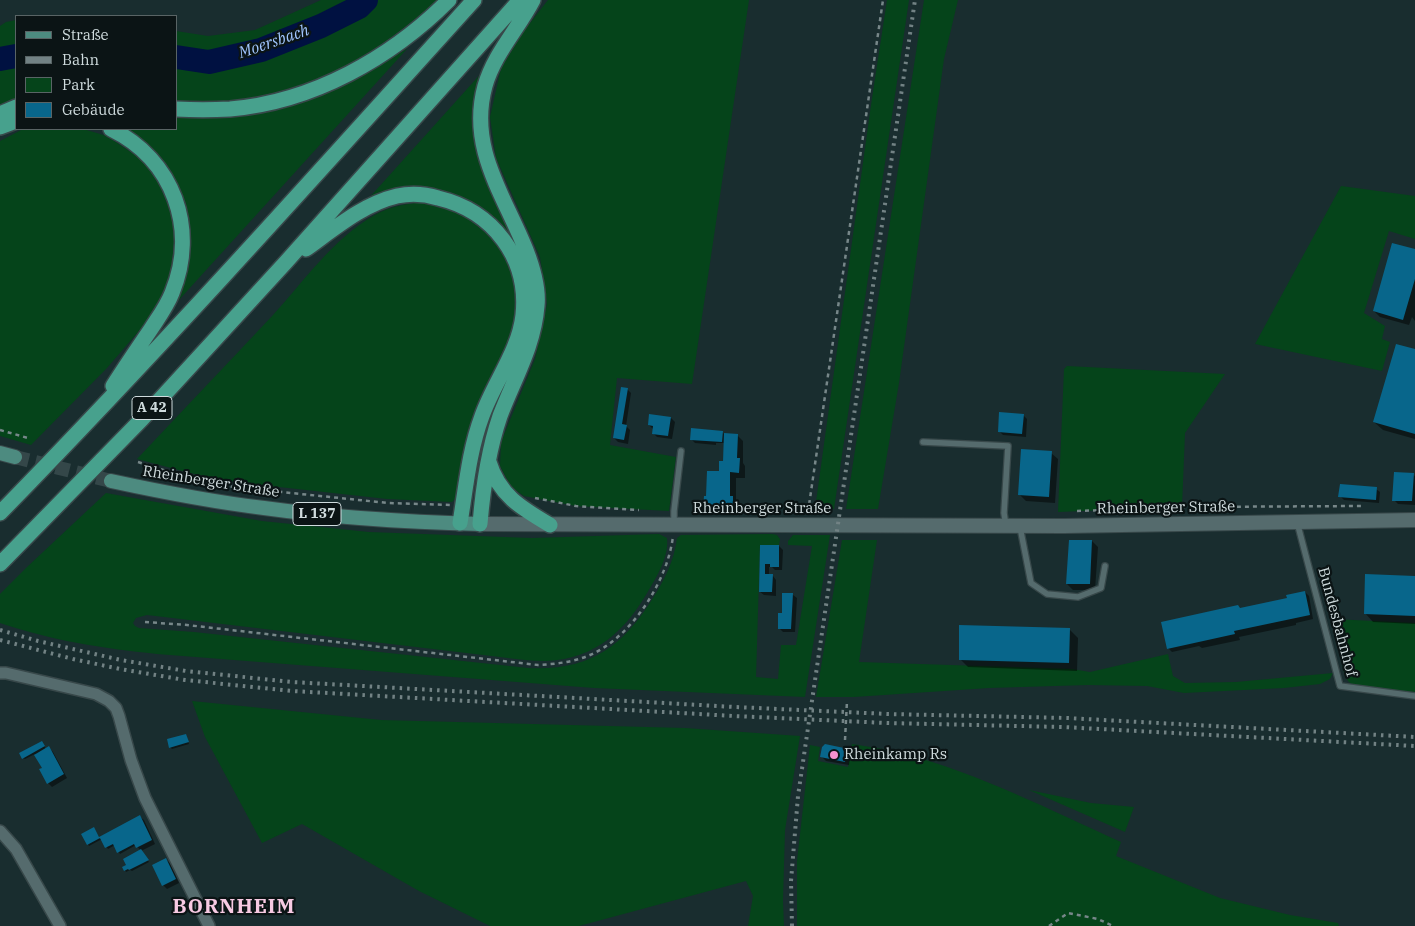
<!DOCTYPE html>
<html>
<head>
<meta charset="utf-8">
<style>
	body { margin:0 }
	#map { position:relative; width:1415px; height:926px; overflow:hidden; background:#192d2f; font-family:"IBM Plex Serif",serif }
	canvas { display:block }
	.legend { position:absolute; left:15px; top:15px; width:162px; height:115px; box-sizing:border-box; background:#0b1415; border:1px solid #596465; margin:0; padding:6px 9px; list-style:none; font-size:15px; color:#cfdbdd }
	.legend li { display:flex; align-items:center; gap:10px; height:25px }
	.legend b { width:25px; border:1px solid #596465 }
</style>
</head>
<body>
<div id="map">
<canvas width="1415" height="926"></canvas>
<ul class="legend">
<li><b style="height:6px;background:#4d8b80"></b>Straße</li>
<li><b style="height:6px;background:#728284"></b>Bahn</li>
<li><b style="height:14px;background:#05441a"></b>Park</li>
<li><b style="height:14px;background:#08668b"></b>Gebäude</li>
</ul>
</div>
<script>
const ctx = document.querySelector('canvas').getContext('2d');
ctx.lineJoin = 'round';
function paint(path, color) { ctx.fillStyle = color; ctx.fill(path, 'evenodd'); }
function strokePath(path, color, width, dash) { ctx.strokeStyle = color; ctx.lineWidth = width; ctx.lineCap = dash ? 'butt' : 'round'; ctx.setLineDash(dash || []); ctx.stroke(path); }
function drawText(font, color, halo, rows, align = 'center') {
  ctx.font = font + ' "IBM Plex Serif",serif'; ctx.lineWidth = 4.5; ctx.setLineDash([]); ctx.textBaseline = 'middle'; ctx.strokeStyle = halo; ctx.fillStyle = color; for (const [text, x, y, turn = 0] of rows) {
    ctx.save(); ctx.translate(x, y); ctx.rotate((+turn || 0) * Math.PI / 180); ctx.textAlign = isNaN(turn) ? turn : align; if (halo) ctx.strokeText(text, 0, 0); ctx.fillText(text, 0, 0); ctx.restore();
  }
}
paint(new Path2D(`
	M321 0H440C420 15 400 32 379 46 329 80 271 99 211 102 199 102 188 103 176 102V31L208 36 255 30Z
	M548 0H749L692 384 617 378 610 445 676 457 669 511 576 506 524 496 511 487 500 466 501 442 535 359 547 304 540 257 496 158 490 117 501 68 523 32Z
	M887 0H909L834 509H815L871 105Z
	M924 0H958L944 59 899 383 878 509H846Z
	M16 20V105L0 110V26L6 22Z
	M407 49 178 301 190 236 186 203 164 164 135 134 122 129H176V115L218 118 267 110 328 90Z
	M485 69 478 113 530 275 511 238 422 190 368 199Z
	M23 129H83L107 136 141 159 157 179 176 224 171 272 157 310 107 368 31 445 0 436V141Z
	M1341 186 1415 196V239L1389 231 1364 313 1385 326 1382 339 1390 342 1382 371 1255 344Z
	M431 202C486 219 528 264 514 324 507 353 490 378 479 405 476 414 474 425 472 435 467 456 462 477 456 498L452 502 387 499 234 482 190 473 137 459C182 411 228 363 273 315 304 281 333 239 373 216 392 205 410 203 431 202Z
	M1067 366 1225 374 1185 433 1182 507 1058 512 1064 369Z
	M106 493 262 521 369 532 532 538 659 534 667 538C669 555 659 573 650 588 627 629 597 659 546 661 531 661 515 659 500 657L147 615 136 618 133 623 135 626 139 628 194 632 528 668C588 671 622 648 653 598 665 579 674 561 677 538L681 535 772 534 777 535 780 539 779 545H760L756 677 778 679 781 645H796L812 546 788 545V541L793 535H830L805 697 594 688 157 654C101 648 54 641 0 623V594L27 567Z
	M842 540H877L859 662 1072 669 1090 672 1168 654 1173 676 1185 683 1236 682 1333 673 1330 679 1320 684 1284 688 1184 693 1147 686 1088 685 989 688 854 697H816Z
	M1333 619 1415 623V692C1401 691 1361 691 1350 683 1347 680 1345 677 1344 673Z
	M192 701 381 720 685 728 800 736 785 830 783 901 784 926H748L753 896 746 881 579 926H490L419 891 302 824 262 843 205 737Z
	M852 744C870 747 888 749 905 754 980 774 1050 810 1121 842L1116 856 1220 898 1290 915 1338 923 1339 926H797V861L810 745 820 747 818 761 848 767Z
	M1029 790 1091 803 1134 807 1125 832Z`), '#05441a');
paint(new Path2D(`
	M1415 251V321L1412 317 1409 325 1380 317 1374 311Z
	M1415 351V439L1383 430 1374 422Z
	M627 389 631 393 626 426 630 430 628 444 618 442 614 438Z
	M650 415 671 418 675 422 672 439 657 437 653 433V429L649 425Z
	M1023 415 1027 419 1026 437 1003 435 999 431Z
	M722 432 724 434 737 435 743 441V463L745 466V478H736V501L739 504 738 514H711L704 508 707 497 722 472 725 443H716V445L695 443 691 439Z
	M1051 453 1058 459 1055 503 1026 501 1020 495Z
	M1413 475 1415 476V505L1398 504 1394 500Z
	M1376 489 1380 492 1379 503 1344 500 1340 496Z
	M1092 541 1098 547 1095 590H1073L1067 584Z
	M761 546H779L783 550 782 570H775L772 567H769V575L773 576 776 580V596L764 595 760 592Z
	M1415 577V624L1373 622 1365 613Z
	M1305 592 1309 596 1313 619 1296 623V625L1239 637 1240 640 1202 648 1199 646 1172 652 1168 648 1241 609 1288 599Z
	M783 594 793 595 797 598 795 632H783L779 628 783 615Z
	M1070 630 1078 638 1077 671 968 667 960 659Z
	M186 735 189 744 172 749 170 747Z
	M43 744 46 749 49 748 53 752 67 778 52 787 48 783 43 768 35 754 25 759 23 758Z
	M844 749 850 757 849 765 826 761 822 757Z
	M140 817 144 820 155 844 141 851 149 862 132 871 130 870 126 872 125 870 141 851 136 845 120 854 115 845 108 849 102 839 89 846 88 844 95 830 100 839Z
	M166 860 170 863 179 883 167 889 163 885Z`), '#0007');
strokePath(new Path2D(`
	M176 57 209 62 261 50 321 26 359 7 366 0
	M0 59 16 56`), '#001141', 24);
paint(new Path2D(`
	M1392 243 1415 249V279L1403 320 1373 311Z
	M1396 344 1415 349V434L1373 422Z
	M621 387 628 388 622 424 627 425 624 440 613 438Z
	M999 412 1024 414 1022 434 998 432Z
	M649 414 671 417 668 436 652 434 653 426 648 425Z
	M691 428 723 431 722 442 690 440Z
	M724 433 738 434 737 458H740L739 473 730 472V496H733V508H703L704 496H706L707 471H719V461H723Z
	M1021 449 1052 451 1049 497 1018 495Z
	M1394 472 1414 473 1412 501H1392Z
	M1340 484 1377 487 1376 500 1338 497Z
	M1069 540H1092L1090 584H1066Z
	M760 545H779V567H770V564H765V574H773L772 592H759Z
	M1365 574 1415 576V616L1364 614Z
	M1305 591 1310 615 1234 631 1235 634 1167 649 1161 622 1238 605 1240 608 1287 598 1286 595Z
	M782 593H793L791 629H778V613H782Z
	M959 625 1070 628 1069 663 959 660Z
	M186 734 189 742 169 748 167 739Z
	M42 741 45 746 22 759 19 753Z
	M825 744 844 748 847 752 845 762 820 757 822 747Z
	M49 746 64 774 47 784 39 769 42 768 34 755Z
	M140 815 152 840 136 848 134 844 117 853 113 844 105 848 100 838 87 845 81 834 94 827 99 837Z
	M141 849 149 860 129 870 128 869 124 871 122 867 126 865 123 859Z
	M166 858 176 879 162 886 152 865Z`), '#08668b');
strokePath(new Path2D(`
	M15 457 111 481`), '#344749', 14, [14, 7]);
const service = new Path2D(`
	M923 442 1008 446 1004 513 1006 526
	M1297 522 1340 686 1415 696
	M674 525V511L681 451
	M1020 527 1031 583 1047 594 1078 597 1101 588 1105 566`);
const minor = new Path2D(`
	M0 673H6L96 694 109 701 116 708 119 716 131 760 145 798 209 926
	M0 831 16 849 60 926`);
const secondary = new Path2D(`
	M480 524 1064 526 1415 520`);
const primary = new Path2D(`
	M0 453 15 457
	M111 481C162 492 213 502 264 508 336 518 408 522 480 524`);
const motorway = new Path2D(`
	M176 109C194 110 212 110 230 109 313 102 391 58 449 0
	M0 114 16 107
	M0 127 16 121
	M111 129C174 160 198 229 172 293 167 306 158 318 151 329 138 348 125 367 113 386
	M306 249C334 229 363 204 397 196 411 193 425 194 438 198 493 211 529 258 523 315 519 351 494 382 482 416 469 451 466 487 460 523
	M489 462C499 495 521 508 550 525
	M0 513C163 346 318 173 474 0
	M480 524C483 487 488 451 500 416 514 379 534 346 537 306 539 287 533 268 526 250 504 195 468 148 485 86 494 54 518 29 533 0
	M0 564 142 419 286 262 520 0`);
strokePath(service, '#38484a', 8);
strokePath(minor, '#38484a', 14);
strokePath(secondary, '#38484a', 16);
strokePath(primary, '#38484a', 16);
strokePath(motorway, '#38484a', 18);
strokePath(new Path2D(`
	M0 430 28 438
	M138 462 188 478 233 487 388 503 451 505
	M535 498 576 506 639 510
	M1077 511 1182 507 1361 506
	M808 512 883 0
	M145 622 187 625 538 665C556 664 574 662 590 655 632 637 668 580 673 536
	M845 740 847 701
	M1049 926 1068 913 1098 919 1113 926`), '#778789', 2.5, [4, 4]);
strokePath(service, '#556b6d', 5.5);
strokePath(minor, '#556b6d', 11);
strokePath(secondary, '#556b6d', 14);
strokePath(primary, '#4d8b80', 14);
strokePath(motorway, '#47a18d', 15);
strokePath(new Path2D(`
	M0 630 38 641 121 660 186 671 292 682 735 707 888 714 1067 718 1415 737
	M0 640 73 659 120 669 185 680 292 691 734 716 887 723 1063 727 1415 746
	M792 926 791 881 798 796 915 0`), '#728284', 4, [2.5, 5]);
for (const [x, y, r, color] of [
	[834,755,5,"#f790ce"]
]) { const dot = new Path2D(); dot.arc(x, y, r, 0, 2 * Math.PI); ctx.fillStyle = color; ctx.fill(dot); strokePath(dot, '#0b1415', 2); }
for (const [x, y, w] of [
	[152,408,40],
	[317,514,48]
]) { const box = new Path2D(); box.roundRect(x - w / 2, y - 11.5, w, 23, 4); ctx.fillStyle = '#0b1415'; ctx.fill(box); strokePath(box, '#cfdbdd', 1); }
drawText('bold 14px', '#cfdbdd', null, [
	["A 42",152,408],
	["L 137",317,514]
]);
drawText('15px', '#cfdbdd', '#0b1415', [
	["Rheinberger Straße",211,482,9],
	["Rheinberger Straße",1166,508,-1],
	["Rheinberger Straße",762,509],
	["Bundesbahnhof",1337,622,75]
]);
drawText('15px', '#cfdbdd', '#0b1415', [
	["Rheinkamp Rs",844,755]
], 'left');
drawText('italic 16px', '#a1c5fe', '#0b1415', [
	["Moersbach",274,42,-19]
]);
ctx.letterSpacing = '1px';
drawText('bold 20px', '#f7cae3', '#0b1415', [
	["BORNHEIM",234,907]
]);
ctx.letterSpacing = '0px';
</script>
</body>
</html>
